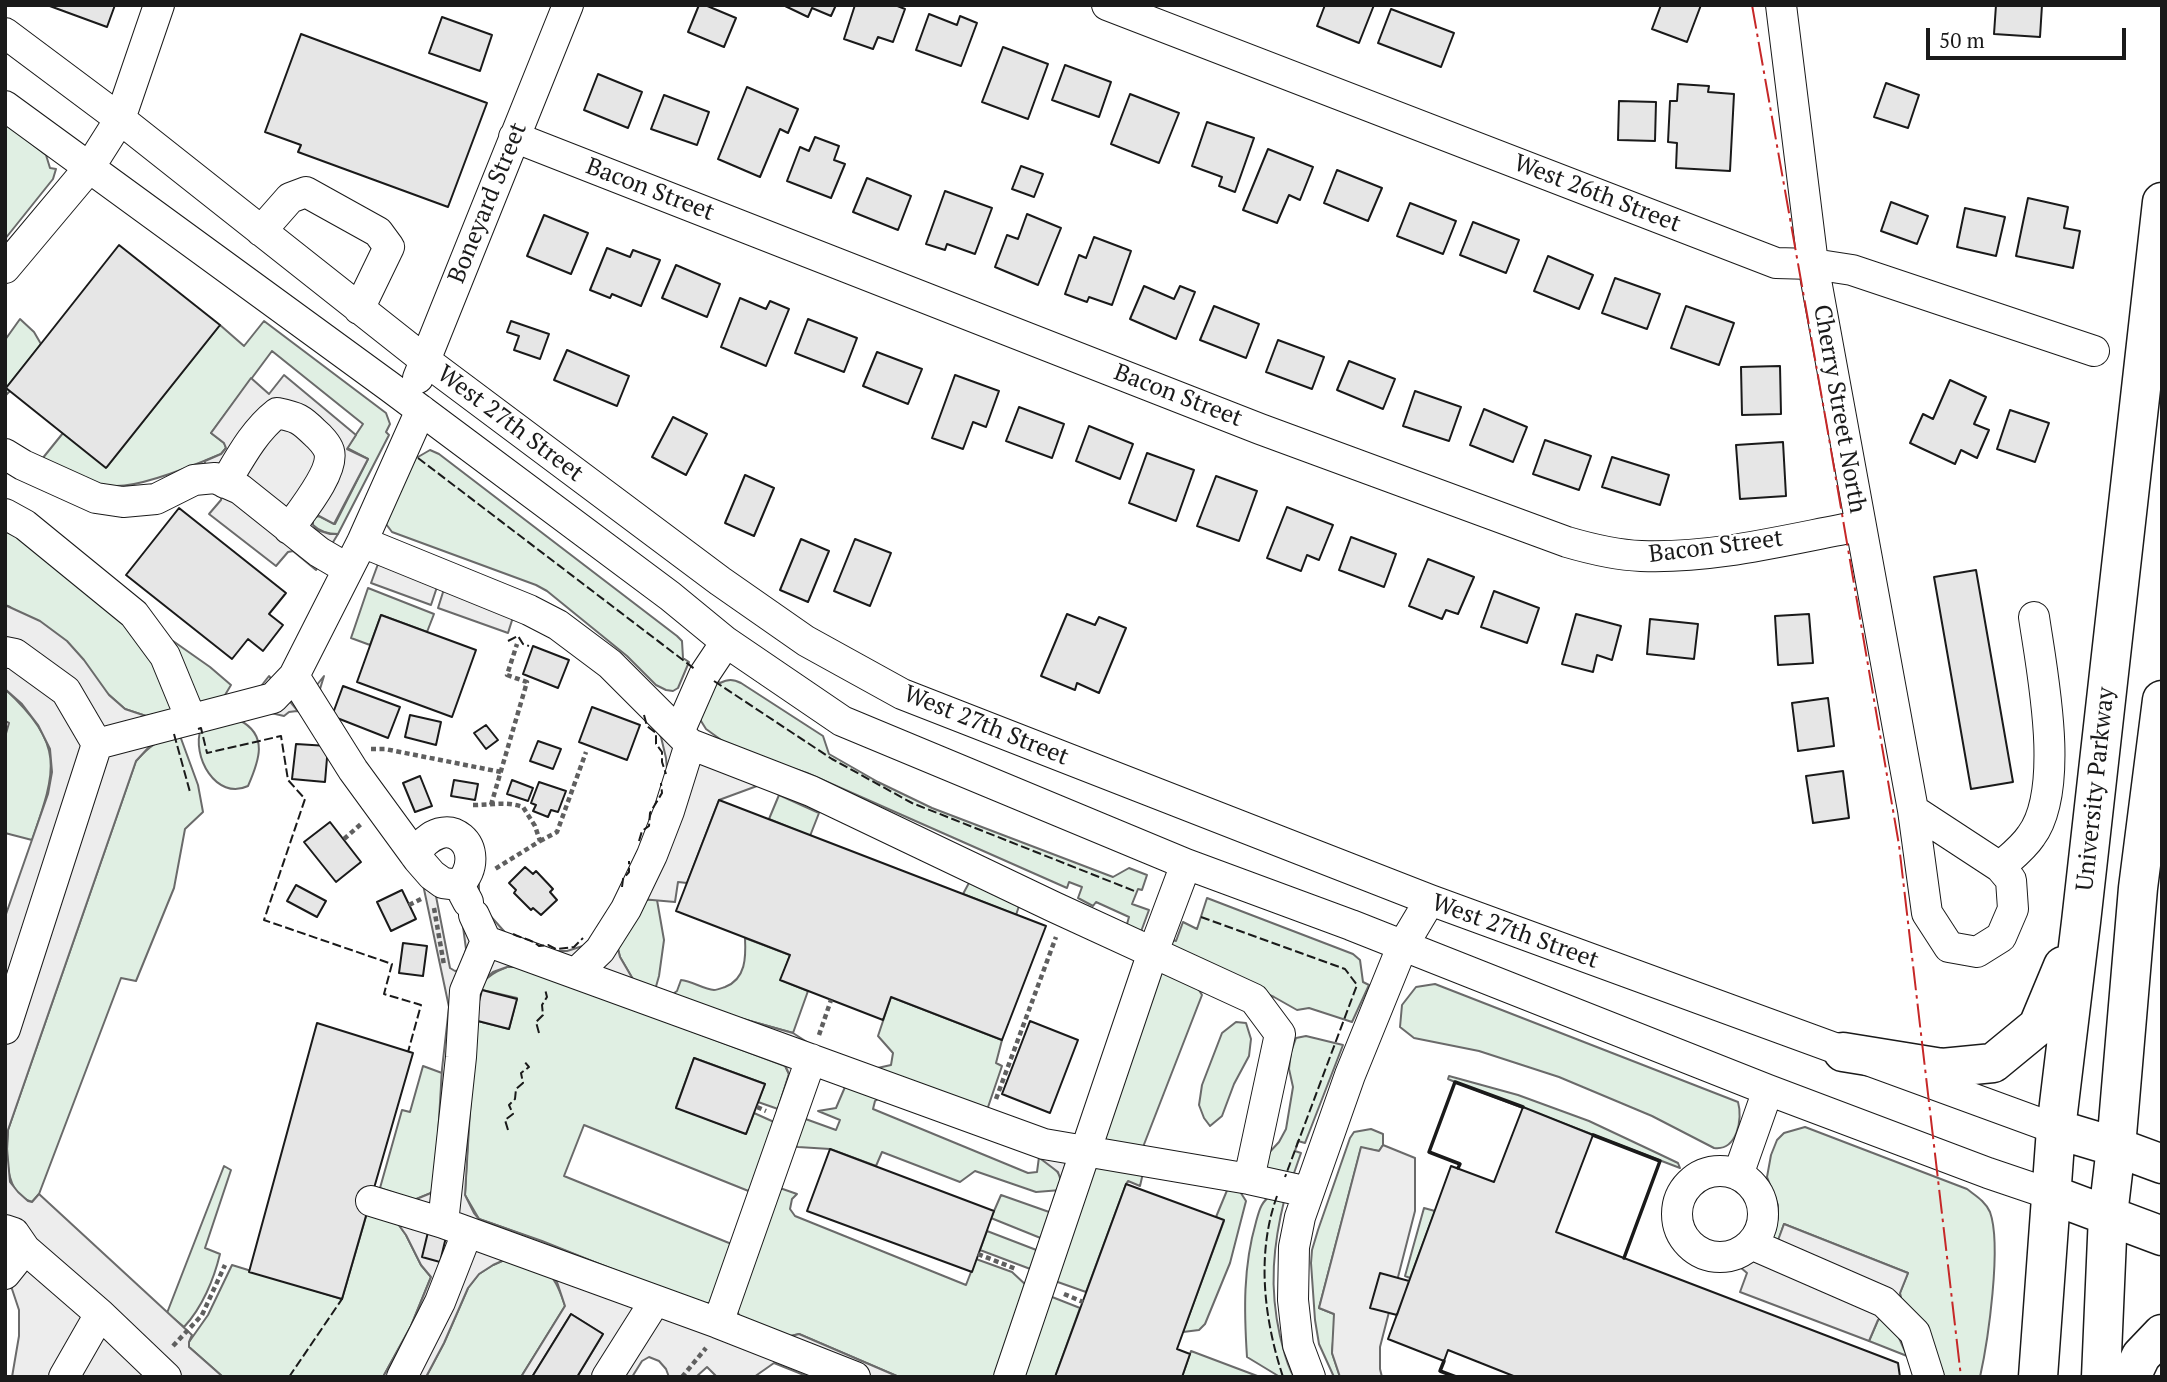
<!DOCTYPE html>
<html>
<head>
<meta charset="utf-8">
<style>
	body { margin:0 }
	#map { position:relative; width:2167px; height:1382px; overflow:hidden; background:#fff; font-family:"PT Serif",serif }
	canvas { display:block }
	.frame { position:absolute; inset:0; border:7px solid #1a1a1a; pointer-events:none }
	.scale { position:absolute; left:1926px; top:28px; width:200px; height:32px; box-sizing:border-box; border:4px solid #1a1a1a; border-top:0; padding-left:9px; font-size:21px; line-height:24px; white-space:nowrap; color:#1a1a1a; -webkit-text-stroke:5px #fff; paint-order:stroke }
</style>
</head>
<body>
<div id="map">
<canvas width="2167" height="1382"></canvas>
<div class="frame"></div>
<div class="scale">50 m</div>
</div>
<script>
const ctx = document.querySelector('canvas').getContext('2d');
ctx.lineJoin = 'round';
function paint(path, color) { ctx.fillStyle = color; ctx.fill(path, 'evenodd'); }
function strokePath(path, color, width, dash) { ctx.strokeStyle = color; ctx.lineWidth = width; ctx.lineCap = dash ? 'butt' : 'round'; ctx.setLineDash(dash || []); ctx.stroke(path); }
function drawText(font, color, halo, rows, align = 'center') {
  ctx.font = font + ' "PT Serif",serif'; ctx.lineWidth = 5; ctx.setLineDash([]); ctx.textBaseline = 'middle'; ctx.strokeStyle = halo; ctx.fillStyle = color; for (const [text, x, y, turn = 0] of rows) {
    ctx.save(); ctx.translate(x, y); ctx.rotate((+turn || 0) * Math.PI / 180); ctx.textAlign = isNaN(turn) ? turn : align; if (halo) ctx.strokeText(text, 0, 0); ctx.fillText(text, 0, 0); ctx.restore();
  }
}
const green = new Path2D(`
	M5 123 46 155 50 168 56 169 53 179 5 239Z
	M20 319 34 332 41 344 6 388 10 391 5 396V340Z
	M264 321 386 413 390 424 386 432 389 435 338 534C329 534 320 532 313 525V517L319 516 335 524 368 459 347 448 363 424 272 351 211 433 224 443 226 448 221 454C195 465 139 488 113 486 88 484 64 469 42 459L63 433 107 467 220 325 244 346Z
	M430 450 439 454 677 636 682 641 683 658 689 662 678 688 673 691 666 690 656 685 627 656 547 591 536 585 392 532 386 524 415 454 418 457Z
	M5 525 123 623 148 653 175 713 146 716 125 709 10 607 5 605Z
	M368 588 434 614 427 632 381 615 370 645 351 638Z
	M173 641 210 667 231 685 222 700 194 708 170 646Z
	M715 679 720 683C728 679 733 679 741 683L823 736 829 754 878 782 932 808 1113 877 1129 868 1147 875 1142 890 1138 889 1132 904 1149 910 1139 937 1125 931 1129 917 1096 902 1093 906 1078 898 1082 887 1069 882 1067 888 807 773 739 751 724 742 706 729 701 721V707Z
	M5 689C65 745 57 768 32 840L5 833V737L9 723 5 721Z
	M239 720C269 735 259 761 248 786 216 801 191 756 201 728Z
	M179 733 198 785 203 812 185 829 174 888 136 981 121 978 39 1194 32 1202C4 1194 6 1154 8 1130L136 761C150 745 159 740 179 733Z
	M779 795 819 813 810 836 769 819Z
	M970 881 1020 903 1016 915 963 894Z
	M1207 898 1353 954 1360 960 1363 982 1369 985 1352 1022 1309 1008 1297 1010 1274 997 1167 948 1169 939 1176 941 1183 922 1197 929Z
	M641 899 657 900 664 940 659 976 655 990 634 981 620 957 617 945Z
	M745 938 790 955 781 980 808 991 793 1033 718 1012 670 996 677 991 681 980C692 981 703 989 714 990 717 990 722 988 725 987 746 979 746 957 745 938Z
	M507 967H520L785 1066 789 1074 778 1109 758 1102 765 1084 694 1058 676 1107 746 1134 754 1113 774 1122 751 1192 584 1125 564 1176 734 1245 713 1302 705 1304C629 1277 555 1245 479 1219L465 1195 474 1020 509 1029 517 998 482 990 474 1018C480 989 476 979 507 967Z
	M1160 967 1196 985 1202 995 1143 1147 1103 1140Z
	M1435 984 1738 1102C1743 1119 1737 1151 1714 1148L1652 1116 1559 1077 1479 1051 1414 1038 1400 1027 1402 1005 1416 987Z
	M891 997 1002 1040 996 1063 1002 1066 986 1113 873 1069 891 1065 893 1053 878 1036Z
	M1236 1022 1246 1023 1251 1039 1249 1056 1234 1084 1222 1116 1210 1126 1204 1118 1199 1105 1202 1085 1222 1033Z
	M1306 1036 1343 1045 1305 1143 1298 1141 1295 1151 1301 1153 1293 1176 1266 1170V1156L1279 1142 1286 1129 1293 1087 1289 1069 1291 1052 1296 1038Z
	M423 1066 442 1073C441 1099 442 1173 431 1193L414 1200 380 1188 402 1110 410 1112Z
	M1449 1076 1518 1095 1589 1121 1657 1153 1678 1163 1680 1168 1455 1082 1448 1079Z
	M845 1087 883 1096 875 1101 873 1109 1028 1173 1037 1172 1039 1157C1051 1165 1066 1174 1061 1190L1036 1192 975 1171 960 1182 882 1152 876 1166 830 1149 798 1147 791 1144 800 1117 836 1130 840 1120 818 1111 836 1108Z
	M1805 1127 1967 1189C1976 1196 1985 1201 1990 1212 2002 1245 1988 1341 1980 1377H1940L1901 1300 1900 1293 1908 1273 1784 1224 1777 1244 1771 1242 1778 1218V1205L1767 1177 1771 1155 1777 1140 1784 1133Z
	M1371 1129 1383 1134V1145L1379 1151 1361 1148 1319 1308 1334 1314 1335 1318 1332 1353 1340 1377H1334L1319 1344 1315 1320 1311 1263 1312 1250 1318 1230 1350 1138 1354 1132Z
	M224 1166 231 1170 205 1248 220 1254C214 1279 202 1308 184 1327L167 1313Z
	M1093 1166 1143 1173 1140 1186 1128 1181 1126 1184 1086 1292 1052 1280Z
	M777 1187 797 1194 792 1199 790 1209 795 1216 966 1285 976 1259 1012 1272 1027 1286 995 1377H899L799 1334 783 1338 741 1320 737 1311Z
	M1228 1188 1239 1190 1246 1201 1230 1263 1205 1324 1199 1330 1183 1332 1224 1221 1216 1217Z
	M1001 1195 1052 1213 1043 1239 991 1218Z
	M1272 1195 1285 1197C1273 1245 1269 1287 1280 1336 1284 1351 1286 1364 1294 1377H1280L1247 1357C1244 1311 1243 1267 1256 1222 1259 1211 1261 1201 1272 1195Z
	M1424 1208 1435 1211 1410 1278 1405 1276Z
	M367 1213 396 1221 406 1235 421 1265 431 1277 411 1326 383 1377H223L189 1347V1342L208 1315 232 1265 342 1299Z
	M987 1231 1039 1251 1033 1270 980 1250Z
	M511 1257C547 1271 553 1268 565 1306L521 1377H426L444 1343 468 1288 479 1274 493 1265Z
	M1047 1295 1080 1308 1055 1377H1017Z
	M1881 1318 1896 1331 1907 1356 1869 1341 1878 1320Z
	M1191 1351 1260 1377H1182Z`);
paint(green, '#e0efe3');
strokePath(green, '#6a6a6a', 2);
const parking = new Path2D(`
	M284 375 356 435 347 449 368 459 334 524 319 516 313 517V525L317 530 330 534H338L316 570 293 551 288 552 276 566 209 514 221 500 222 495 204 486 205 461 221 454 226 448 224 443 211 433 251 378 269 394Z
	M378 564 437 587 431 605 371 583Z
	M444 589 514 614 508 633 438 608Z
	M5 605 40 621 67 641 84 660 109 695 125 709 146 716 258 690 269 676 297 710 324 676 320 689 326 706 414 840 448 824 476 874 479 885V899L435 891 450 968 455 971 460 970 463 966 466 949 462 919 486 911 511 939 542 951H567L586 945 615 908 668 780 666 758 661 737 650 718 688 753 757 786 719 800 687 883 678 882 675 902 641 899 617 945 620 957 634 981 718 1012 793 1033 810 1044 1093 1166 1062 1184 1058 1172 1033 1153 818 1074 737 1311 741 1320 783 1338 799 1334 899 1377H809L774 1363 754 1377H717L707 1367 696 1377H669L666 1369 659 1361 649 1357 642 1361 632 1377H577L603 1334 571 1314 532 1377H521L565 1306 557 1282 547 1271 511 1257 493 1265 479 1274 468 1288 444 1343 426 1377H383L411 1326 431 1277 421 1265 406 1235 396 1221 367 1213 375 1187 414 1200 431 1193 435 1186 442 1069 449 1007 421 875 308 712 297 711 289 712 284 716 271 713 160 740 149 747 136 761 8 1130 7 1149 10 1182 18 1192 28 1201 32 1202 39 1194 192 1335 189 1342V1347L223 1377H12L19 1336V1310L12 1289 5 1281V917L48 794 52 772 50 749 38 725 22 704 5 689ZM457 841 458 872 453 874 430 855ZM507 967H520L785 1065 789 1074 717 1299 713 1302 705 1304 644 1282 542 1241 479 1219 474 1213 465 1195 477 994 482 982 493 972Z
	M1383 1145 1415 1158V1211L1380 1347V1369L1382 1377H1340L1332 1353 1334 1314 1319 1308 1361 1147 1379 1151Z
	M1784 1224 1908 1273 1900 1293 1901 1300 1878 1320 1869 1341 1740 1292 1747 1273 1740 1267 1771 1242 1777 1243Z`);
paint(parking, '#ededed');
strokePath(parking, '#6a6a6a', 2);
const building = new Path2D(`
	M47 5H115L107 27Z
	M699 5H705L736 18 724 47 688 32Z
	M783 5H836L831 16 812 8 808 17Z
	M855 5H895L905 9 893 42 878 37 873 49 844 39Z
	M1325 5H1374L1359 43 1317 26Z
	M1661 5H1701L1687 42 1652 29Z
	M1996 5H2042L2040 37 1994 34Z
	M1391 9 1454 33 1441 67 1378 43Z
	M929 14 957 25 960 16 977 23 961 66 916 50Z
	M442 17 492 35 480 71 429 53Z
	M301 34 487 103 448 207 298 152 301 145 265 132Z
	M1003 47 1048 64 1028 119 982 102Z
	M1065 65 1111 82 1099 117 1052 100Z
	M598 74 642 92 628 128 584 110Z
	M1886 83 1919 95 1908 128 1874 117Z
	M1678 84 1709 86 1708 92 1734 94 1730 171 1676 168 1677 143 1668 142 1670 101H1677Z
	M747 87 798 109 788 133 780 129 760 177 718 159Z
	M1130 94 1179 113 1159 163 1111 144Z
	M664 95 709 112 697 145 651 129Z
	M1619 101 1656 102 1655 141 1618 140Z
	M1207 122 1254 138 1235 192 1219 186 1222 177 1192 166Z
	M815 137 839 146 834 160 845 164 831 198 787 181 800 147 809 151Z
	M1268 149 1313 167 1300 200 1289 195 1277 223 1243 210Z
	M1021 166 1043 174 1034 197 1012 189Z
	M1337 170 1382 188 1368 221 1324 203Z
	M867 178 911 196 898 230 853 212Z
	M945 191 992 208 975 254 947 244 945 250 926 244Z
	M2028 198 2068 207 2064 228 2080 231 2073 268 2016 256Z
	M1891 202 1928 216 1917 244 1881 231Z
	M1410 203 1456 221 1443 254 1397 236Z
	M1965 208 2005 217 1996 256 1957 247Z
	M1027 214 1061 228 1038 285 995 267 1007 235 1018 239Z
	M544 215 588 233 571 274 527 256Z
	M1473 222 1519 240 1506 273 1460 255Z
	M1094 237 1131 251 1112 305 1089 297 1087 302 1065 294 1079 255 1086 258Z
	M119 245 220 325 106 468 6 388Z
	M607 248 630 257 633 250 660 260 641 306 612 294 610 298 590 290Z
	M1548 256 1593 275 1579 309 1534 291Z
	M676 265 720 284 707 317 662 298Z
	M1615 278 1660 294 1647 329 1602 313Z
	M1144 286 1174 299 1180 286 1195 292 1176 339 1130 319Z
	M740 298 766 309 770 301 789 309 766 366 721 347Z
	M1214 306 1259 324 1246 358 1200 340Z
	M1686 306 1734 323 1719 365 1671 348Z
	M808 319 857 338 844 372 795 353Z
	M511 321 549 334 540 359 514 350 519 336 507 332Z
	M1278 340 1324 357 1312 389 1266 372Z
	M567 350 629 376 617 406 554 380Z
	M877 352 922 369 908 404 863 386Z
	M1349 361 1395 379 1383 409 1337 390Z
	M1780 366 1781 414 1742 415 1741 367Z
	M955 375 999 391 986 427 973 422 963 449 932 438Z
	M1950 380 1986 397 1974 424 1989 430 1977 458 1961 450 1955 464 1910 443 1923 414 1933 419Z
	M1415 391 1461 407 1449 441 1403 426Z
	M1019 407 1064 424 1052 458 1006 441Z
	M1484 409 1527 427 1513 462 1470 445Z
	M2010 410 2049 423 2035 462 1997 449Z
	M673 417 707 434 686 475 652 457Z
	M1089 426 1133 444 1120 479 1076 461Z
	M1545 440 1591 456 1579 490 1533 474Z
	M1783 442 1786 496 1740 499 1736 445Z
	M1147 453 1194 470 1176 521 1129 503Z
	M1612 457 1669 475 1660 505 1602 487Z
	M745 475 774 488 754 536 725 523Z
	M1216 476 1257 491 1239 541 1197 526Z
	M1287 507 1333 525 1319 560 1307 555 1301 571 1267 558Z
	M179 508 286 593 269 614 283 625 263 651 248 639 232 659 126 575Z
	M1351 537 1396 554 1384 587 1339 570Z
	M801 539 829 551 808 602 780 590Z
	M855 539 891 553 870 606 834 591Z
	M1428 559 1474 577 1458 614 1446 610 1442 619 1409 606Z
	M1976 570 2013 782 1971 789 1934 577Z
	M1494 591 1539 608 1527 643 1481 627Z
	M1067 614 1095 625 1099 617 1126 628 1099 693 1077 683 1075 690 1041 676Z
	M1576 614 1621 626 1612 660 1597 655 1593 672 1562 664Z
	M1809 614 1813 663 1778 665 1775 616Z
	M381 615 476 650 452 717 357 682Z
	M1650 619 1698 624 1694 659 1647 654Z
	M533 646 569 660 558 688 523 674Z
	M343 686 400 707 388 738 332 716Z
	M1828 698 1834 746 1798 751 1792 703Z
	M592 707 640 725 627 760 579 742Z
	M410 715 441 722 436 745 405 737Z
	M486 725 498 740 486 749 474 733Z
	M538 741 561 749 553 769 530 761Z
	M296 744 328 746 325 782 292 779Z
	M1843 771 1849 818 1813 823 1806 776Z
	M420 776 432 806 415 812 403 783Z
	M454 780 478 784 475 800 451 796Z
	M512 780 533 788 528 801 507 794Z
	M539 782 566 791 558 812 551 810 548 817 533 811 536 805 531 803Z
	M719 800 1046 926 1002 1040 891 997 883 1020 780 980 790 955 676 911Z
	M330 822 361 862 336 882 304 842Z
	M525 867 533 874 536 871 553 889 550 892 557 900 541 915 533 908 531 910 514 893 516 890 509 883Z
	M296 885 326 901 317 917 287 901Z
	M402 890 416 919 391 931 377 902Z
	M403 943 427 946 423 976 399 973Z
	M482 990 517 999 509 1029 474 1020Z
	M1030 1021 1078 1040 1050 1113 1002 1094Z
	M317 1023 413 1053 342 1299 249 1272Z
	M694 1058 765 1084 746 1134 676 1108Z
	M1523 1107 1593 1135 1556 1232 1898 1363 1900 1377H1516L1448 1350 1444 1361 1388 1339 1451 1166 1494 1182Z
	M830 1149 994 1211 972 1272 807 1211Z
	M1126 1184 1224 1220 1177 1349 1190 1354 1182 1377H1055Z
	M428 1232 446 1237 440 1262 422 1257Z
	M1380 1273 1409 1281 1397 1315 1370 1308Z
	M571 1314 603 1334 577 1377H532Z`);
paint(building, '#e6e6e6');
strokePath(building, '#1a1a1a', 2);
const minor = new Path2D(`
	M1107 5 1776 263 1813 264 1852 270 2094 351
	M1781 5 1813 264 1913 810 1927 913 1949 947 1977 952 2001 937 2013 909 2011 880 2000 867 1913 810
	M5 33 120 119 426 361 720 581 806 641 902 694 1430 900 2056 1129
	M5 106 390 387 670 596 726 642 842 721 1186 864 1351 925 1768 1090 1988 1173 2050 1194
	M514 137 1260 429 1567 542C1591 549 1616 555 1641 556 1714 559 1789 539 1860 526
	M261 231 290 198 306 192 378 232 389 247 359 309
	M5 268 89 168 120 119 159 5
	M418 378 568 5
	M5 454 23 465 96 498 123 502 156 499 194 480 215 478 240 489 319 552 348 569
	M225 483C240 458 254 431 277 413 297 417 301 419 315 433 320 437 327 445 329 451 335 471 300 513 289 529
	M5 514 25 525 134 614 165 656 191 719
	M362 542 529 610 558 625 610 664 690 744 811 791 1054 907 1254 999 1280 1034 1249 1179
	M5 652 15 654 66 691 97 744
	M294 676 353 770 418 859 432 875 443 883 459 885 468 902
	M679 732 704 675 726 642
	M415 855C446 804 492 850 459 885
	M2000 867C2011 857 2023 848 2031 836 2066 789 2042 672 2034 617
	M474 915 486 941 1044 1144 1249 1179 1308 1192
	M486 941 465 991 461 1057 443 1223 718 1323
	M576 973 600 950 626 909 652 855 669 811 690 744
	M5 1029 97 744 273 698 294 676 362 542 421 410
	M811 1059 718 1323 855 1377
	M1677 1214a43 43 0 1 1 86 0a43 43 0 1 1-86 0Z
	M1738 1175 1768 1090
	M371 1201 443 1223
	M5 1230 14 1233 25 1249 100 1314 64 1377
	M1751 1244 1884 1302 1915 1333 1929 1377
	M5 1274 25 1249
	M100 1314 166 1377
	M402 1377 440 1302 467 1233
	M607 1377 655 1301
	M1009 1377 1153 952 1186 864
	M1310 1377 1298 1345 1293 1300 1294 1247 1300 1217 1350 1075 1402 947 1430 900`);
const major = new Path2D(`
	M1843 1052 1942 1068 1993 1063 2038 1026 2063 966
	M2056 1129 2116 1147 2162 1164
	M2050 1194 2162 1236
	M2038 1377 2056 1129 2081 922 2162 202
	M2101 1377 2108 1215 2116 1147 2138 888 2162 700
	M2131 1377 2141 1356 2162 1334`);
strokePath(minor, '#1a1a1a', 32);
strokePath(major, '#1a1a1a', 41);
strokePath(new Path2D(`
	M371 749H385L501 772
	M473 805C491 805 506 801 523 807L535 826 540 841 495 869
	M491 805 527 682 507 675 517 644
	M344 839 361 824
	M540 841 557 832 586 752
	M409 905 421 899
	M434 908 444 965
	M819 1035 831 1000
	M996 1099 1056 937
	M757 1107 766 1111
	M978 1254 1016 1269
	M1064 1294 1083 1302
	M173 1346 202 1315 225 1265
	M682 1377 706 1348`), '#5f5f5f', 4.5, [5, 3.5]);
strokePath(minor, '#fff', 30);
strokePath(major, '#fff', 38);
strokePath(new Path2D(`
	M418 458 696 670
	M508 641 518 636 523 644 529 646
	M714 681 832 759 912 803 1137 892
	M644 715 647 726 656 733V744L662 752V762L666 774
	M198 729 201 728 207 753 281 736 288 780 305 799 264 920 392 964 384 994 421 1005 408 1052
	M174 734 190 792
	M639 841 642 831 649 826 650 813 662 793 661 783
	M622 887 623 879 629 872V861
	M1201 917 1345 969 1357 985 1285 1177
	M513 934C523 939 531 939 539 946L548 945 556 949 574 947 583 938
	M539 1033 536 1022 543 1015 542 1005 547 997 545 989
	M508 1130 505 1120 513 1114 509 1105 515 1099 516 1089 523 1083 521 1073 529 1067 523 1060
	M1277 1196C1256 1254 1264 1319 1283 1377
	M289 1377 342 1299`), '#1a1a1a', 2, [9, 3.5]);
strokePath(new Path2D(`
	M1593 1135 1660 1161 1624 1258
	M1458 1168 1460 1164 1429 1152 1455 1082 1523 1107
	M1444 1361 1440 1371 1456 1377`), '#1a1a1a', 3.5);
strokePath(new Path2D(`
	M1752 5 1826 421 1899 845 1961 1377`), '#c62828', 2, [24, 5, 3.5, 5]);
drawText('24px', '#1a1a1a', '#fff', [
	["Bacon Street",650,190,21],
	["West 26th Street",1597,194,21],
	["Boneyard Street",488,203,-68],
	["Bacon Street",1178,396,21],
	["Cherry Street North",1839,409,80],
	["West 27th Street",510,424,37],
	["Bacon Street",1716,547,-7],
	["West 27th Street",986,726,22],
	["University Parkway",2096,789,-84],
	["West 27th Street",1515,932,20]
]);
</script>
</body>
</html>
